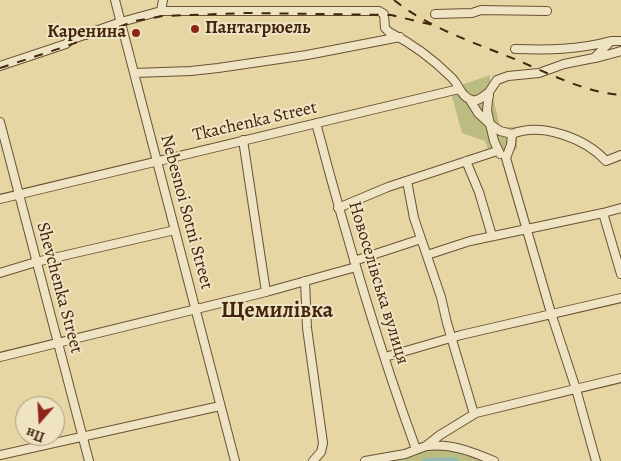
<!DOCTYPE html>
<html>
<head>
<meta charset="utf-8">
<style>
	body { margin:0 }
	#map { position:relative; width:621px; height:461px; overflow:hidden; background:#e5d6a4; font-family:Alegreya,serif }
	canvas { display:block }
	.north { position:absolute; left:15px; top:396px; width:50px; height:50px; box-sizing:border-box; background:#eee4c4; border:1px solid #aa977b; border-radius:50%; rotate:199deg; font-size:14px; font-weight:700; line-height:20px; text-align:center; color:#44240d }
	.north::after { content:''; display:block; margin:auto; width:18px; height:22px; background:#8f2418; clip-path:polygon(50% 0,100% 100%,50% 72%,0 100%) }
</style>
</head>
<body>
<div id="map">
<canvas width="621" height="461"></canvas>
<div class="north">Пн</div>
</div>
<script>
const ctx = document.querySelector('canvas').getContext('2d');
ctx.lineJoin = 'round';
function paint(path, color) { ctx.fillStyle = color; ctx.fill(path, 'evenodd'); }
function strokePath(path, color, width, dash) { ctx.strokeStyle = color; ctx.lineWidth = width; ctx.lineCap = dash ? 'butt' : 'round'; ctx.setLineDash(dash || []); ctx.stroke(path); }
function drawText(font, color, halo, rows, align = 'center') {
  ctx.font = font + ' Alegreya,serif'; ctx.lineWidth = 4; ctx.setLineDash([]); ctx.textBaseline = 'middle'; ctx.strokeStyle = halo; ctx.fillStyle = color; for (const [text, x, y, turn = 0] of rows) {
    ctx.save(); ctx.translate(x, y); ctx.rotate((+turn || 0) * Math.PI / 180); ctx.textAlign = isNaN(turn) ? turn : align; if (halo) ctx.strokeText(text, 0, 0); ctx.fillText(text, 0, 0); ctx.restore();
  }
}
paint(new Path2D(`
	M490 75V85L500 127H517V149L510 152 490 155 485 141 462 133 450 89Z
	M446 448 487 461H384C405 457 425 449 446 448Z`), '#bbbc81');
strokePath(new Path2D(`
	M425 461 449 460 456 461`), '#97b8ad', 6);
const minor = new Path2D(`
	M115 0 235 461
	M161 11 163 0
	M435 14 472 13 481 10 547 11
	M515 49C549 50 577 50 611 41
	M596 58 621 51
	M0 66 66 44 70 40 121 22 161 11H379L384 14 385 28 389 32C413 44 433 59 452 78 459 85 461 97 472 100 478 102 484 96 489 92L487 110 490 124 500 131 512 134 511 145 506 158 551 313 576 389 596 461
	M134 73 191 71 218 68 307 55 400 37
	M489 96V92L497 80 508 76 539 73 564 64 594 58 611 41H621
	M470 100 478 113 490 124 494 141 500 154
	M0 122 89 461
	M316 123C345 233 377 343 416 449
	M512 134C541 122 585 138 606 161L621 155
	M243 140 266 292
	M466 161 479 192 492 236
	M407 181 414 218 441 297 447 323 474 414
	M0 199 459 89
	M338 208 388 187 497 151
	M603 213 621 274
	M427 255 470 241 603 213 621 208
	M354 261 421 239
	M0 273 36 262 175 230
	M305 281 307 328 323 443 321 452 313 461
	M0 357 266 292 356 267
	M385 357 461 335 621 298
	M428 446C450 443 473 452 494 461
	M0 455 220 406
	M365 461 405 454 426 446 440 435 476 413 621 378`);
strokePath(minor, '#6c5033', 10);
strokePath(minor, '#eee4c4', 8);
strokePath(new Path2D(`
	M394 0C429 28 475 43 517 60 550 74 584 92 621 95
	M0 68 64 47 135 21 163 16 246 13 391 15 433 25`), '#44240d', 2, [9, 9]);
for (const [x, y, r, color] of [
	[195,29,5,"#8f2418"],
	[136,33,5,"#8f2418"]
]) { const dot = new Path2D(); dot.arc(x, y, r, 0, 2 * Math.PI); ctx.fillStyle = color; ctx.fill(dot); strokePath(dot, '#eee4c4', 2); }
drawText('bold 18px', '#44240d', '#eee4c4', [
	["Пантагрюель",205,29],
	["Каренина",126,33,"right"]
], 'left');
drawText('18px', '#44240d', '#eee4c4', [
	["Tkachenka Street",255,122,-13],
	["Nebesnoi Sotni Street",186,212,75],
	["Новоселівська вулиця",378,283,73],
	["Shevchenka Street",59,288,75]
]);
drawText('bold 22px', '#44240d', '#eee4c4', [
	["Щемилівка",277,312]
]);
</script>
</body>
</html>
